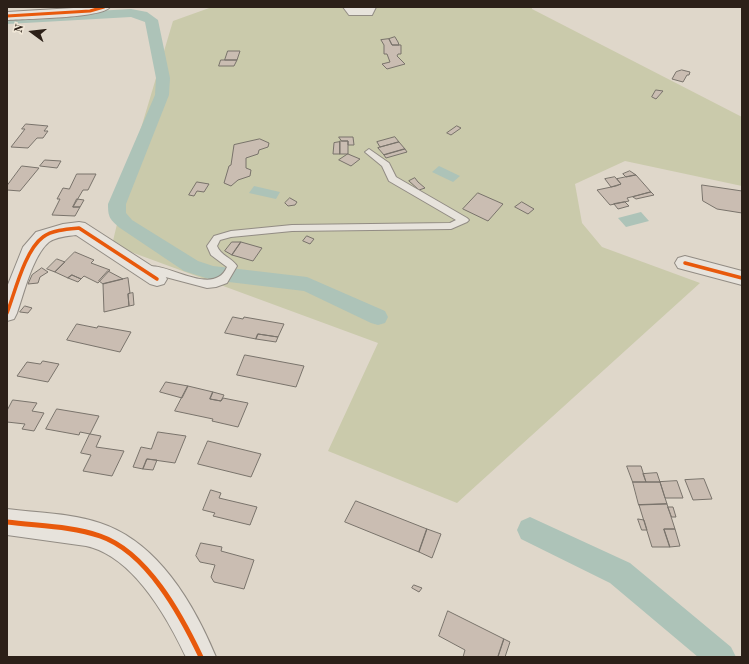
<!DOCTYPE html>
<html>
<head>
<meta charset="utf-8">
<style>
	body { margin:0 }
	#map { position:relative; width:749px; height:664px; overflow:hidden; background:#dfd7ca; font-family:"Old Standard TT",serif }
	canvas { display:block }
	.frame { position:absolute; inset:0; border:8px solid #2c2018; pointer-events:none }
	.north { position:absolute; left:12px; top:12px; width:40px; height:40px; -webkit-text-stroke:3px #f0e7d7; paint-order:stroke; rotate:285deg; font-size:11px; font-weight:700; line-height:16px; text-align:center; color:#2c2018 }
	.north::after { content:''; display:block; margin:auto; width:14px; height:18px; background:#2c2018; clip-path:polygon(50% 0,100% 100%,50% 72%,0 100%) }
</style>
</head>
<body>
<div id="map">
<canvas width="749" height="664"></canvas>
<div class="frame"></div>
<div class="north">N</div>
</div>
<script>
const ctx = document.querySelector('canvas').getContext('2d');
ctx.lineJoin = 'round';
function paint(path, color) { ctx.fillStyle = color; ctx.fill(path, 'evenodd'); }
function strokePath(path, color, width, dash) { ctx.strokeStyle = color; ctx.lineWidth = width; ctx.lineCap = dash ? 'butt' : 'round'; ctx.setLineDash(dash || []); ctx.stroke(path); }
paint(new Path2D(`
	M212 7H532V9L742 117V186L625 161 575 184 582 223 602 247 700 283 457 503 328 451 378 343 112 245 136 145 173 21Z`), '#cacaab');
paint(new Path2D(`
	M439 166 460 176 453 182 432 172Z
	M254 186 280 192 276 199 249 193Z
	M641 212 649 221 626 227 618 218Z`), '#adc3b8');
paint(new Path2D(`
	M131 9 147 12 158 20 170 78 169 95 126 204V213L132 220 198 261 213 266 307 277 385 311 388 317 385 323 378 325 371 323 304 291 212 280 184 271 120 228C110 219 108 218 108 204L155 95 156 78 145 22 131 17 7 24V16Z
	M530 517 630 563 731 647 736 657H698L610 583 521 539 517 530 521 521Z`), '#adc3b8');
const building = new Path2D(`
	M395 37 398 42 399 45H392L389 39Z
	M389 39 392 45H401V54H398L397 56 405 64 387 69 382 64 390 62 387 54H384V45L381 40Z
	M228 51H240L237 60H225Z
	M221 60H237L234 66H219Z
	M682 70 690 72 689 75H687L683 82 672 79 676 72Z
	M656 90 663 91 656 99 652 97Z
	M26 124 48 126 44 131H48L43 138H37L28 148 11 147 25 129H22Z
	M457 126 461 128 451 135 447 133Z
	M339 137H353L354 145H348V141H342Z
	M395 137 399 142 380 147 377 142Z
	M260 139 269 143 268 147 259 150 258 154 246 158V168L251 170 250 176 238 180 231 186 224 183 229 166 231 165 234 145Z
	M340 141H348V154H340Z
	M340 142V154H333L334 143Z
	M399 142 405 149 384 155 378 148Z
	M405 149 407 152 386 158 384 155Z
	M348 154 360 159 351 166 339 160Z
	M45 160 61 161 57 168 40 166Z
	M22 166 39 168 20 191 7 190V186Z
	M630 171 636 175 626 177 623 174Z
	M77 174H96L88 190H83L73 207H80L75 216 52 215 60 199H57L63 188 69 189Z
	M636 175 651 192 627 198 629 201 610 205 597 190 616 186 621 184 617 179Z
	M615 177 621 184 611 187 605 179Z
	M415 178 418 182 425 188 419 190 409 181Z
	M197 182 209 184 204 192 197 191 194 196 189 195Z
	M702 185 742 191V213L717 209 703 201Z
	M651 192 654 195 636 199 633 197Z
	M478 193 503 204 488 221 463 209Z
	M290 198 297 202 295 205 288 206 285 203Z
	M77 199 84 200 80 207H73Z
	M522 202 534 209 528 214 515 207Z
	M625 202 629 206 618 209 614 204Z
	M307 236 314 239 310 244 303 241Z
	M232 242H241L232 255 225 251Z
	M241 242 262 248 253 261 232 255Z
	M75 252 94 260 91 263 110 270 98 283 84 276 81 279 72 275 68 278 55 272Z
	M57 259 65 262 55 272 47 269Z
	M42 268 48 272 40 277 38 283 28 284 32 275Z
	M108 271 123 279 103 284 99 281Z
	M72 275 81 279 78 282 68 278Z
	M128 278 130 293 128 294 129 306 104 312 103 284Z
	M133 293 134 305 129 306 128 294Z
	M25 306 32 308 28 313 20 312Z
	M233 317 243 319 244 317 284 324 278 337 258 334 256 339 225 333Z
	M77 324 97 328 98 326 131 332 120 352 67 340Z
	M258 334 278 337 276 342 256 339Z
	M245 355 304 366 296 387 237 375Z
	M43 361 59 364 48 382 17 376 27 362 40 364Z
	M166 382 188 386 182 398 160 392Z
	M188 386 213 392 210 399 221 401 223 398 248 403 238 427 212 421 213 419 175 411Z
	M213 392 224 395 221 401 210 399Z
	M13 400 37 403 32 411 44 413 34 431 22 429 25 424 7 422V411Z
	M57 409 99 416 90 434 80 432 79 435 46 429Z
	M158 432 186 436 175 463 147 459 143 469 133 467 141 447 151 449Z
	M90 434 101 436 96 447 124 451 112 476 83 471 91 455 81 453Z
	M208 441 261 454 251 477 198 464Z
	M147 459 157 460 153 470 143 469Z
	M627 466H641L646 482H633Z
	M657 473 660 482H646L643 474Z
	M704 479 712 499 693 500 685 480Z
	M677 481 683 498H665L660 482Z
	M633 482H660L667 504 639 505Z
	M211 490 221 493 219 498 257 507 250 525 213 516 215 513 203 510Z
	M356 501 427 529 419 552 345 522Z
	M667 504 675 529H664L670 547H652L639 505Z
	M668 507H673L676 517H672Z
	M638 519 644 520 647 530H642Z
	M427 529 441 534 432 558 419 552Z
	M664 529H675L680 546 670 547Z
	M201 543 222 547 221 551 254 560 244 589 214 582 211 577 215 565 200 562 196 556Z
	M414 585 422 588 419 592 412 588Z
	M448 611 504 639 498 657H463L465 650 439 636Z
	M504 639 510 642 505 657H498Z`);
paint(building, '#cabdb2');
strokePath(building, '#79736b', 1);
const service = new Path2D(`
	M369 149 389 163 396 177 467 218 469 220 467 222 451 229 292 231 231 237 220 240 217 246C220 255 232 258 237 266L227 283 216 287 207 288 158 275H147L142 271C154 251 212 302 227 267L211 255 207 246 214 236 231 231 292 225 450 223 456 220 389 181 382 166 365 152Z`);
const minor = new Path2D(`
	M90 7H110C103 18 24 19 7 20V12Z
	M343 7H376L372 15H349Z
	M79 222 85 223 164 274 167 279 164 284 157 286 150 284 76 235C68 236 56 237 49 242 33 255 24 293 17 313L14 319 7 321V287L23 247 36 232 63 224Z
	M685 256 742 271V285L678 268 675 263 678 258Z
	M7 509C37 513 71 513 100 523 158 542 194 604 216 657H186C167 617 133 556 86 546L7 535Z`);
strokePath(service, '#928c84', 2);
strokePath(minor, '#928c84', 2);
paint(service, '#e7e3dc');
paint(minor, '#e7e3dc');
strokePath(new Path2D(`
	M7 16 90 11 104 7`), '#e8590c', 3);
strokePath(new Path2D(`
	M685 263 742 278
	M7 313C15 292 25 250 43 237 52 230 68 229 79 228L157 279`), '#e8590c', 3.5);
strokePath(new Path2D(`
	M7 522C37 526 71 526 100 536 147 552 181 615 201 657`), '#e8590c', 5);
</script>
</body>
</html>
